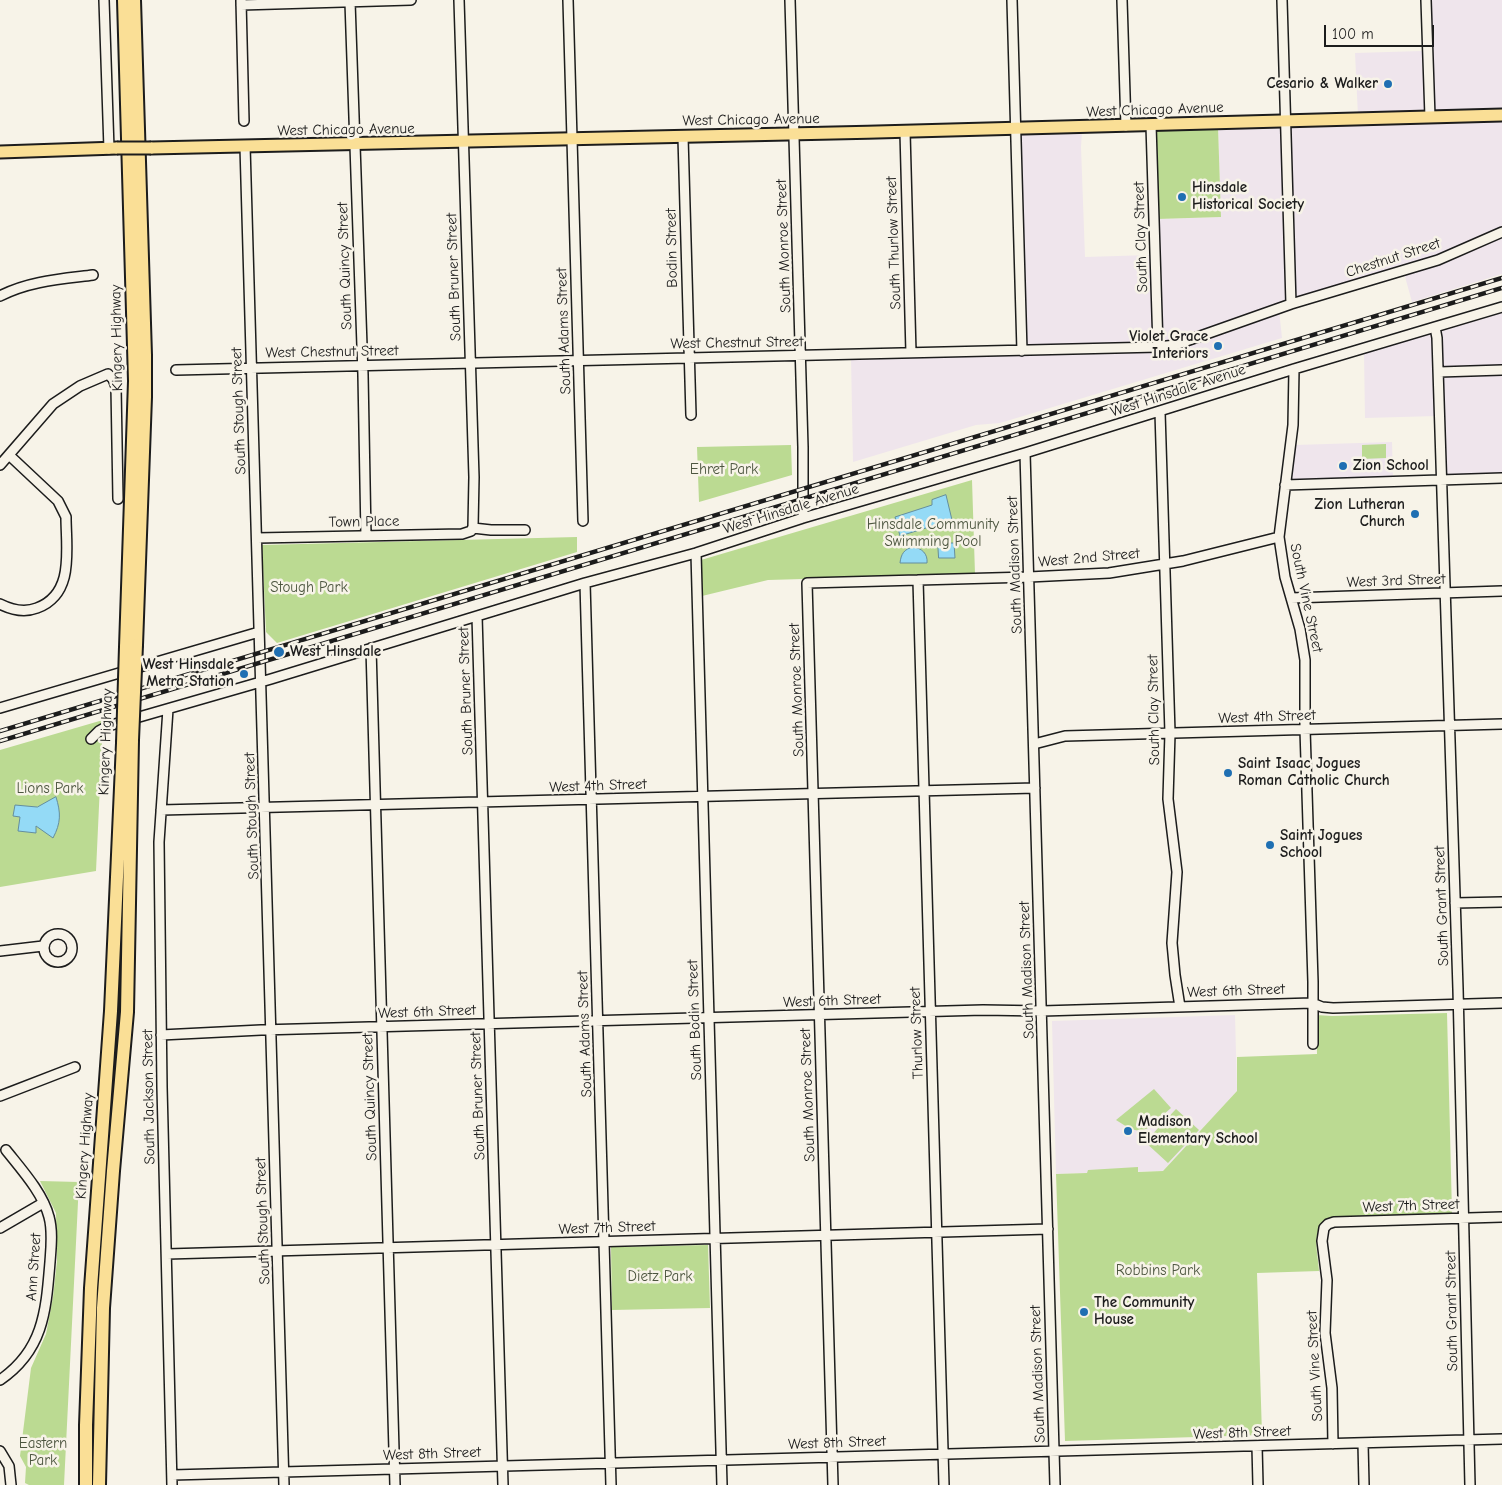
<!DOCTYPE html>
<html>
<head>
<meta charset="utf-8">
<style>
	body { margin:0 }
	#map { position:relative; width:1502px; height:1485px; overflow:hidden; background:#f7f3e8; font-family:"Comic Neue",sans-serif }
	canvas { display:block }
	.scale { position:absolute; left:1324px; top:25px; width:110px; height:22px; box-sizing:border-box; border:2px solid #1c1c1c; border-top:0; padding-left:6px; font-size:15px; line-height:18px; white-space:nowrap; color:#1c1c1c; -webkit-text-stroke:4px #f7f3e8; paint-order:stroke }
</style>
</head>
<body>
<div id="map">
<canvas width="1502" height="1485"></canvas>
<div class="scale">100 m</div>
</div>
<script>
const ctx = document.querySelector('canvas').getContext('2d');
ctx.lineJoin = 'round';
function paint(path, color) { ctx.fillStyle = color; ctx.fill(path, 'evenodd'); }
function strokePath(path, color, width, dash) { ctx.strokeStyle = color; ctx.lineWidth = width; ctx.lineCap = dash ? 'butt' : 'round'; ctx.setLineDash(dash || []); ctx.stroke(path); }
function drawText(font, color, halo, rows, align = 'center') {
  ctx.font = font + ' "Comic Neue",sans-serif'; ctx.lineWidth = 5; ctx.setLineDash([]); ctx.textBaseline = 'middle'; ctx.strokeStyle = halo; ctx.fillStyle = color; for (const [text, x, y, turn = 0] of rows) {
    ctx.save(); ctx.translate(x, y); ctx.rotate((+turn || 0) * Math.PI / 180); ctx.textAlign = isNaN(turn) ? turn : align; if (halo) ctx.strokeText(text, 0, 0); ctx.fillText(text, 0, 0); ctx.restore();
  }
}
paint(new Path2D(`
	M1430 0H1502V110L1434 111Z
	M1422 51 1425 115 1358 116 1355 53Z
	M1502 118V229L1441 256 1294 300 1291 125Z
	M1282 125 1285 301 1174 340 1162 342 1157 219 1221 217 1218 127Z
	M1082 131 1081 147 1085 257 1150 255 1152 343 1026 345 1020 133Z
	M1502 235V274L1412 302 1404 273Z
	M1279 310 1282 338 1000 423 976 425 853 462 851 357 1155 351Z
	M1502 313V366L1443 368 1442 331Z
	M1434 333 1437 416 1365 418 1364 353Z
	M1502 374V476L1445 478 1443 375Z
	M1392 442 1393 478 1290 481 1295 445Z
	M1235 1015 1237 1091 1163 1171 1056 1174 1052 1021Z`), '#efe5ec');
paint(new Path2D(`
	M1218 127 1221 217 1157 219 1155 129Z
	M1386 444V458L1362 459V445Z
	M791 445 792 475 699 502 697 447Z
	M972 480 975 574 768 580 702 596 701 560Z
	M577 537V552L277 643 266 632 262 545Z
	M103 720 96 871 0 887V750Z
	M1447 1013 1452 1213 1331 1217C1309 1228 1318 1250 1319 1271L1257 1273 1262 1435 1065 1441 1056 1174 1087 1173 1088 1170 1138 1167V1172L1163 1171 1237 1091V1057L1317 1054 1316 1015 1332 1016Z
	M1154 1089 1171 1108 1148 1128C1136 1135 1126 1126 1116 1120Z
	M1176 1109 1199 1130 1168 1163 1145 1142Z
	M40 1181 79 1182 64 1485H29L25 1483 26 1467 20 1456 31 1368 46 1334 53 1297 57 1261 56 1213Z
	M708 1245 710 1308 612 1310 611 1247Z`), '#bbda92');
const water = new Path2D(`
	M946 495 952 520 900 536 895 517 932 505V500Z
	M938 543H954L955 558H939Z
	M913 547C922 548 928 554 927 563H900C901 554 904 549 913 547Z
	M56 797C61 813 61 823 53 838L36 826V833L18 831 20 817 13 816 15 805 37 807Z`);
paint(water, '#94daf6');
strokePath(water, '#648e9f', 1);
const minor = new Path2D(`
	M104 0 109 149
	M568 0 583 521
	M790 0 803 447V518
	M1012 0 1022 351
	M1122 0 1126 126
	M1282 0 1291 304
	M1426 0 1430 117
	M241 1 244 121
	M350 2 363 375 366 536
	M241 5 411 0
	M1151 125 1158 347
	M905 132 911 353
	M683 137 691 415
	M245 146 284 1485
	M0 296C29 281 61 279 93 275
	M1435 327 1437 338 1458 989 1470 1485
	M1294 369 1293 425 1279 537 1285 577 1300 629 1305 660V729L1313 982V1044
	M176 370 1158 347 1175 345 1291 304 1438 260 1502 232
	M1439 372 1502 370
	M1160 412 1170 733 1168 799 1177 872 1172 943 1175 975 1180 1007
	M1025 453 1055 1485
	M0 465 53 404 80 386 108 374 113 379 116 387 118 499
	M1285 485 1502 478
	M473 528 491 530H525
	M257 538 462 534 471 531 473 527 474 477 459 0
	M696 553 722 1485
	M918 580 944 1485
	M585 583 611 1485
	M1291 598 1502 591
	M0 604C12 610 24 613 37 608 75 594 66 549 66 517L58 501 9 455
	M477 616 503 1485
	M371 648 395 1485
	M0 708 259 632
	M168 709 159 842 162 1087 172 1485
	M91 739 99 731 108 726 271 679 585 583 696 553 803 518 1025 453 1294 369 1502 307
	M1034 744 1065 736 1502 724
	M161 810 1035 788
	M1455 903 1502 902
	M44 948a14 14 0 1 1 28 0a14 14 0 1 1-28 0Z
	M0 951 43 946
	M161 1035 261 1030 983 1010 1042 1011 1312 1003 1322 1007 1333 1008 1502 1003
	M0 1096 75 1067
	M0 1228 43 1203
	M167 1254 1048 1229
	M0 1380C44 1350 46 1310 50 1262 51 1248 53 1231 49 1217 43 1193 21 1169 6 1150
	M1363 1443 1364 1485
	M1333 1444 1332 1388 1325 1333 1327 1280 1322 1241 1324 1228 1328 1224 1334 1222 1502 1217
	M1257 1446 1258 1485
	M0 1451 9 1466 11 1485
	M172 1475 1502 1439
	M833 1485 807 583 1029 577 1109 573 1183 561 1279 537`);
const major = new Path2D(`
	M151 148C601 140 1052 128 1502 115
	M0 152 117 148`);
const highway = new Path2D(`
	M124 0 135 381 126 647
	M134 0 145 355V397L136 645
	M86 1485V1425L91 1288 111 1011 123 743
	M99 1485 103 1308 113 1171 127 1012 132 740`);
strokePath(minor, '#1c1c1c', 12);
strokePath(major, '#1c1c1c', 15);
strokePath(highway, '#1c1c1c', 16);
strokePath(minor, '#f7f3e8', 9);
strokePath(major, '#fadf96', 11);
strokePath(highway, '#fadf96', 12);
const rail = new Path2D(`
	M0 731 1502 278
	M0 741 1502 288`);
strokePath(rail, '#1c1c1c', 4.5);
strokePath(rail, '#f7f3e8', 2.5, [8]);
const majorBridge = new Path2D(`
	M117 148H151`);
const highwayBridge = new Path2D(`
	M132 740 136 645
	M123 743 126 647`);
strokePath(majorBridge, '#1c1c1c', 15, []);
strokePath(highwayBridge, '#1c1c1c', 16, []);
strokePath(majorBridge, '#fadf96', 11);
strokePath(highwayBridge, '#fadf96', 12);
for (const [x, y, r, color] of [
	[1388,84,5,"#1f6fb2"],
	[1182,197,5,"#1f6fb2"],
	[1218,346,5,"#1f6fb2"],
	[1343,466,5,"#1f6fb2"],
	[1415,514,5,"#1f6fb2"],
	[279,652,6,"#1f6fb2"],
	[244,674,5,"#1f6fb2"],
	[1228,773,5,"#1f6fb2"],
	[1270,845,5,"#1f6fb2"],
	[1128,1131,5,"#1f6fb2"],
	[1084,1312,5,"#1f6fb2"]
]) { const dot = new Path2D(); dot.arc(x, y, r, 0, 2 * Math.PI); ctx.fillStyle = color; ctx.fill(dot); strokePath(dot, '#f7f3e8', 2); }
drawText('bold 15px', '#1c1c1c', '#f7f3e8', [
	["Cesario & Walker",1378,84,"right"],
	["Hinsdale",1192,188],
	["Historical Society",1192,205],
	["Violet Grace",1208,337,"right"],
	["Interiors",1208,354,"right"],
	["Zion School",1353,466],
	["Zion Lutheran",1405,505,"right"],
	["Church",1405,522,"right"],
	["West Hinsdale",290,652],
	["West Hinsdale",234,665,"right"],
	["Metra Station",234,682,"right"],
	["Saint Isaac Jogues",1238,764],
	["Roman Catholic Church",1238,781],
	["Saint Jogues",1280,836],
	["School",1280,853],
	["Madison",1138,1122],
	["Elementary School",1138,1139],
	["The Community",1094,1303],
	["House",1094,1320]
], 'left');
drawText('15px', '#1c1c1c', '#f7f3e8', [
	["West Chicago Avenue",1155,110,-2],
	["West Chicago Avenue",751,120,-1],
	["West Chicago Avenue",346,130,-1],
	["South Clay Street",1141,237,-92],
	["South Thurlow Street",894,243,-92],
	["South Monroe Street",784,246,-92],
	["Bodin Street",672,248,-91],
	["Chestnut Street",1393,258,-18],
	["South Quincy Street",345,266,-92],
	["South Bruner Street",454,277,-92],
	["South Adams Street",564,331,-92],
	["Kingery Highway",117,338,-91],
	["West Chestnut Street",737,343,-1],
	["West Chestnut Street",332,352,-1],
	["West Hinsdale Avenue",1178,391,-18],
	["South Stough Street",239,411,-92],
	["West Hinsdale Avenue",791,509,-17],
	["Town Place",364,522,-1],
	["West 2nd Street",1089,558,-5],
	["South Madison Street",1015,565,-92],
	["West 3rd Street",1396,581,-2],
	["South Vine Street",1306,598,78],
	["South Monroe Street",797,690,-92],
	["South Bruner Street",466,691,-92],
	["South Clay Street",1154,710,-91],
	["West 4th Street",1267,717,-2],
	["Kingery Highway",106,742,-88],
	["West 4th Street",598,786,-2],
	["South Stough Street",252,816,-92],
	["South Grant Street",1442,906,-92],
	["South Madison Street",1027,970,-92],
	["West 6th Street",1236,991,-2],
	["West 6th Street",832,1001,-2],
	["West 6th Street",427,1012,-2],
	["South Bodin Street",695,1020,-92],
	["Thurlow Street",917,1033,-92],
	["South Adams Street",585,1034,-92],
	["South Monroe Street",808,1095,-92],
	["South Bruner Street",478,1096,-92],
	["South Jackson Street",149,1097,-91],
	["South Quincy Street",370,1097,-92],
	["Kingery Highway",85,1146,-86],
	["West 7th Street",1411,1206,-2],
	["South Stough Street",263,1221,-92],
	["West 7th Street",607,1228,-2],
	["Ann Street",34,1267,-86],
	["South Grant Street",1452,1311,-91],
	["South Vine Street",1315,1366,-93],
	["South Madison Street",1038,1374,-92],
	["West 8th Street",1242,1433,-2],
	["West 8th Street",837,1443,-2],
	["West 8th Street",432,1454,-2]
]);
drawText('15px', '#4c553f', '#f7f3e8', [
	["Ehret Park",724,470],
	["Hinsdale Community",933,525],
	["Swimming Pool",933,542],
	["Stough Park",309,588],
	["Lions Park",50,789],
	["Robbins Park",1158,1271],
	["Dietz Park",660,1277],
	["Eastern",43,1444],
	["Park",43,1461]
]);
</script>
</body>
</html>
